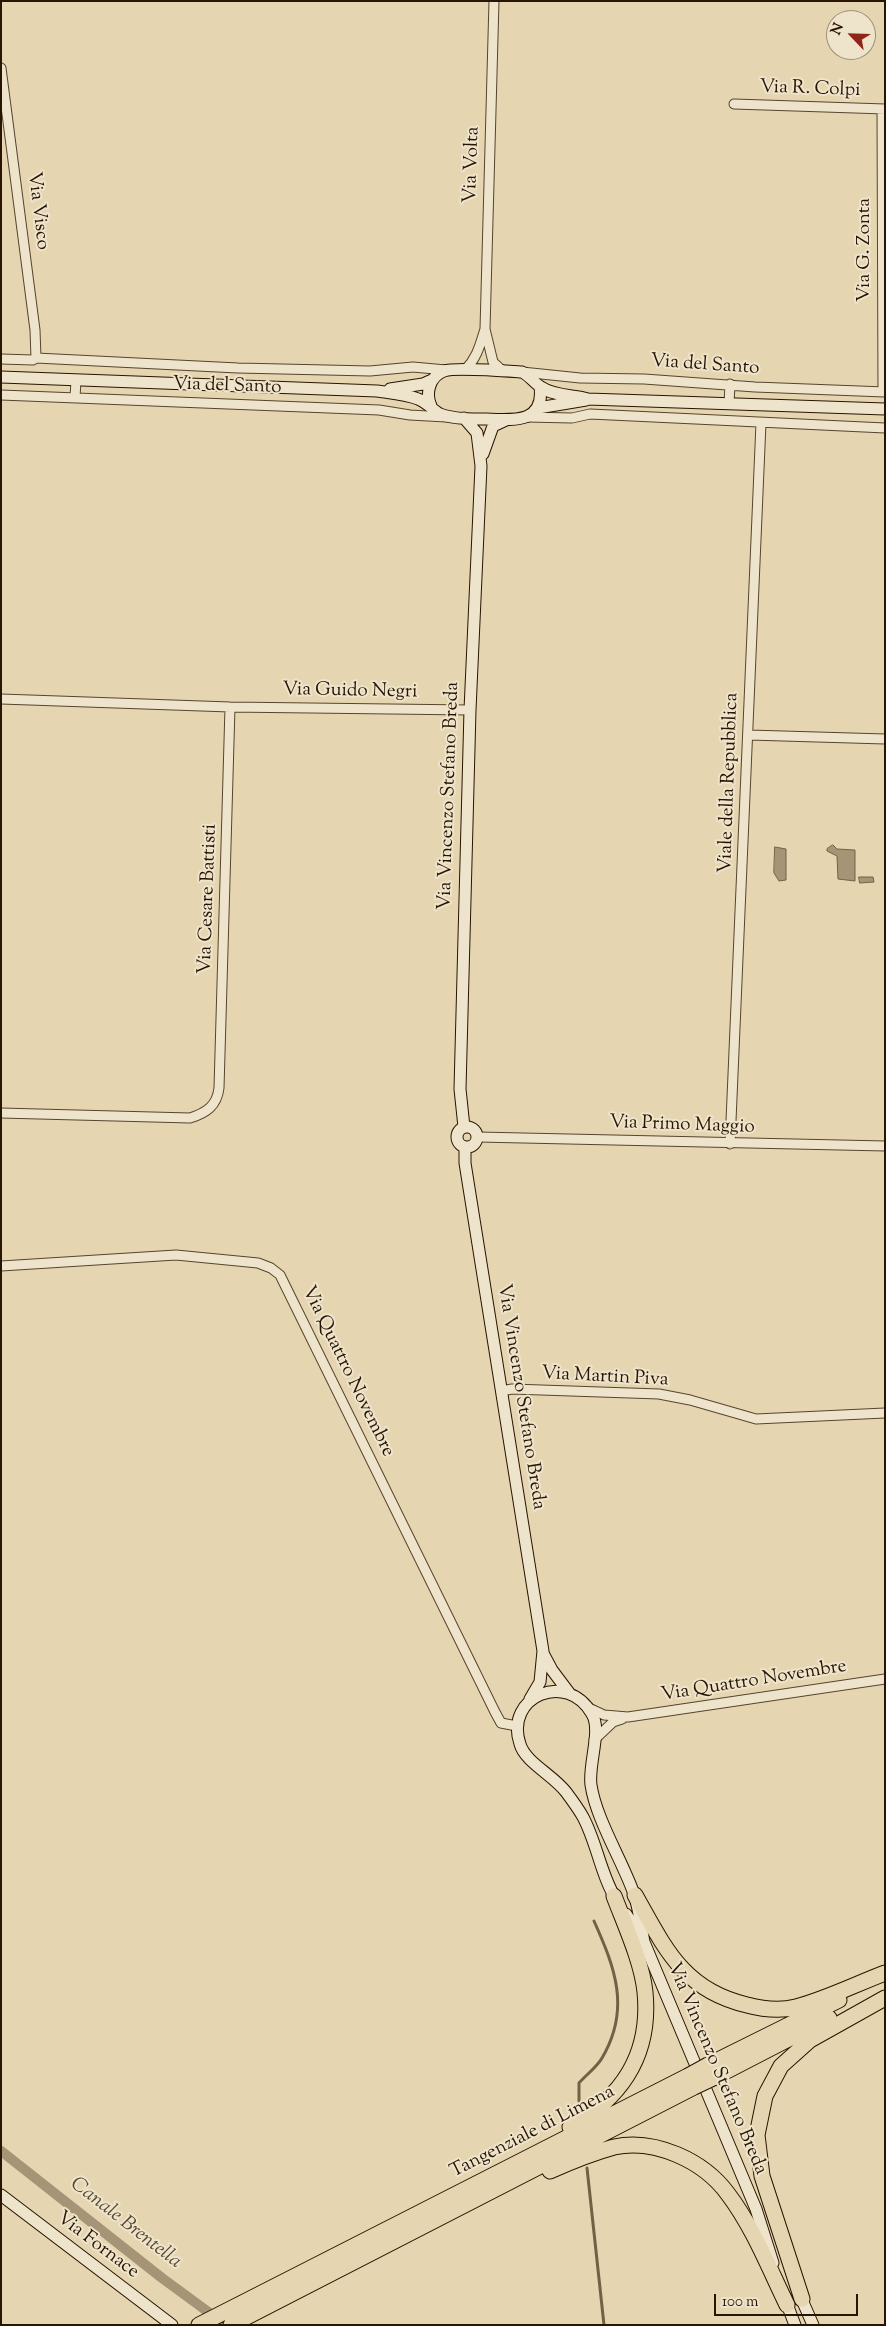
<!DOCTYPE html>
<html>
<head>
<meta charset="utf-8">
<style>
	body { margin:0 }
	#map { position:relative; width:886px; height:2326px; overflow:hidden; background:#e5d6b1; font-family:"Sorts Mill Goudy",serif }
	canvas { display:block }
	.frame { position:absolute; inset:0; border:2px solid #281400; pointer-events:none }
	.north { position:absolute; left:826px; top:10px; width:50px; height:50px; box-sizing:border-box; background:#eee4cc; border:1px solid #9f917a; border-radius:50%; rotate:294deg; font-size:14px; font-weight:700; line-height:20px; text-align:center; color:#281400 }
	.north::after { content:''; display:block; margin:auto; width:18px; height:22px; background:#8f2418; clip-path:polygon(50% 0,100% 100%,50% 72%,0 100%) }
	.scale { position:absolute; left:714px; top:2294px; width:144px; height:22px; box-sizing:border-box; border:2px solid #281400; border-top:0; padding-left:6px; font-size:15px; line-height:18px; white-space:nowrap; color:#281400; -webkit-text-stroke:4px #eee4cc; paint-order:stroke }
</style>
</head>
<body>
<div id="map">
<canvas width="886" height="2326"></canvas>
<div class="frame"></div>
<div class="north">N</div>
<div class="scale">100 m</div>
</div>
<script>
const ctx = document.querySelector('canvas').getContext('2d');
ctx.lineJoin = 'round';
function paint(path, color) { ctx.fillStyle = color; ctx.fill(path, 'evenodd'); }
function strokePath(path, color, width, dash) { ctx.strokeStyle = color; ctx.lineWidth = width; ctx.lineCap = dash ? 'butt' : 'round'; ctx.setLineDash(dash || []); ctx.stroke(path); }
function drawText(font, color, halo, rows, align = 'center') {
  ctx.font = font + ' "Sorts Mill Goudy",serif'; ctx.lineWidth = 4; ctx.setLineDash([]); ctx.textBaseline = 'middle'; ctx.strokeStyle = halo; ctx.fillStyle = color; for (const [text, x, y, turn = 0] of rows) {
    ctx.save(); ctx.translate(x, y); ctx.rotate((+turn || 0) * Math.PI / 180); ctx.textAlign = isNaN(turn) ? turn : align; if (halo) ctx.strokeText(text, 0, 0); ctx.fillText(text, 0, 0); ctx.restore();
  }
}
const water = new Path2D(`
	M833 845 837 849 855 850V881L838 879 837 856 827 851V849Z
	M775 847 786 849V880L779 881 774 873Z
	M859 877H873L874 882 860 883Z`);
paint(water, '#a59475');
strokePath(water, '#736146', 1);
strokePath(new Path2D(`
	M579 2101V2083C586 2075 597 2067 602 2058 631 2009 615 1968 594 1921
	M587 2168 604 2325`), '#736146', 3);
strokePath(new Path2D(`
	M1 2151 162 2278 226 2325`), '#a59475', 10);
const street = new Path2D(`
	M1 68 35 330 36 358
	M734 104 885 109
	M882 109 883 392
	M485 329 493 362 503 371
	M1 359 33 360 36 358 238 368 370 371 413 367 446 370
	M465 370C477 358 480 345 485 329L494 1
	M522 372 580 378 644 379 755 387 885 392
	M1 395 379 410 410 415 446 417
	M75 398 76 380
	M729 404 730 384
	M526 417 572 418 590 414 885 428
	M1 699 230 707 470 710
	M749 735 885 739
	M1 1113 190 1118C206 1113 217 1106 219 1088L230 707
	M478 1137 885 1146
	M730 1144 761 423
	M1 1266 176 1255 258 1263 271 1268 280 1275 495 1712 501 1723 517 1726
	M501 1391 512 1389 659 1394 690 1400 756 1419 885 1413
	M589 1708 604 1715 628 1717 885 1679
	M594 1740 613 1722 622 1719`);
const secondary = new Path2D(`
	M1 377 377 391C390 393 405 394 418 399 427 402 432 410 440 414 454 419 471 419 486 419 512 420 545 424 540 387
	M390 389 423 384 432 380
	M431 406C425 393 430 376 444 371 455 367 507 371 522 372 530 376 534 383 541 387 553 396 574 395 588 399L885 409
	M538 408 586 400
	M483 454 493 426 506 420
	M457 1137a10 10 0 1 1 20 0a10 10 0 1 1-20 0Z
	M464 1127 460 1089 470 710 481 466 477 433 464 418
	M465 1147V1163L543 1651 540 1682 530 1699
	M543 1653 552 1670 570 1694
	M617 1901C601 1876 597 1843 583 1817 578 1808 572 1800 566 1792 553 1775 525 1762 520 1744 504 1696 567 1670 592 1714 602 1730 588 1765 591 1785 596 1819 622 1860 634 1894 639 1909 641 1926 644 1942
	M626 1914 644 1942 756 2209 773 2263
	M1 2195 172 2325
	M799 2293 813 2325
	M785 2299 795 2325`);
const highway = new Path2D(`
	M635 1895C665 1948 683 1990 747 2005 762 2009 781 2011 796 2007 826 1999 856 1984 885 1973
	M708 2065 839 2000
	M713 2078 829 2018
	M570 2127C623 2097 651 2054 645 1992 642 1962 625 1925 614 1896
	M550 2171C570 2162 592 2153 614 2147 655 2138 704 2161 728 2194 753 2227 769 2268 787 2305
	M802 2299 762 2176 757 2135 765 2096 781 2066 810 2040 885 1998
	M199 2325 688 2076
	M231 2325 694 2087`);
strokePath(street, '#57442c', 11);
strokePath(secondary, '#281400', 13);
strokePath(highway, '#281400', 17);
strokePath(street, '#eee4cc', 9);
strokePath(secondary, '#eee4cc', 11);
strokePath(highway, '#e5d6b1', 15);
const highwayBridge = new Path2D(`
	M688 2076 708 2065
	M694 2087 713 2078`);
strokePath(highwayBridge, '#281400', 17, []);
strokePath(highwayBridge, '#e5d6b1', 15);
drawText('19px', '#281400', '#eee4cc', [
	["Via R. Colpi",810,90,2],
	["Via Volta",473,165,-88],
	["Via Visco",37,211,83],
	["Via G. Zonta",866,250,-90],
	["Via del Santo",705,366,4],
	["Via del Santo",227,387,2],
	["Via Guido Negri",350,692,1],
	["Viale della Repubblica",730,783,-88],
	["Via Vincenzo Stefano Breda",450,796,-88],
	["Via Cesare Battisti",209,899,-88],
	["Via Primo Maggio",682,1126,2],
	["Via Quattro Novembre",347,1372,64],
	["Via Martin Piva",605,1378,3],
	["Via Vincenzo Stefano Breda",520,1397,81],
	["Via Quattro Novembre",754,1682,-9],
	["Via Vincenzo Stefano Breda",716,2069,67],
	["Tangenziale di Limena",533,2133,-27],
	["Via Fornace",97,2246,37]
]);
drawText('italic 20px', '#5a472f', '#eee4cc', [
	["Canale Brentella",125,2224,38]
]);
</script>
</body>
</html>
